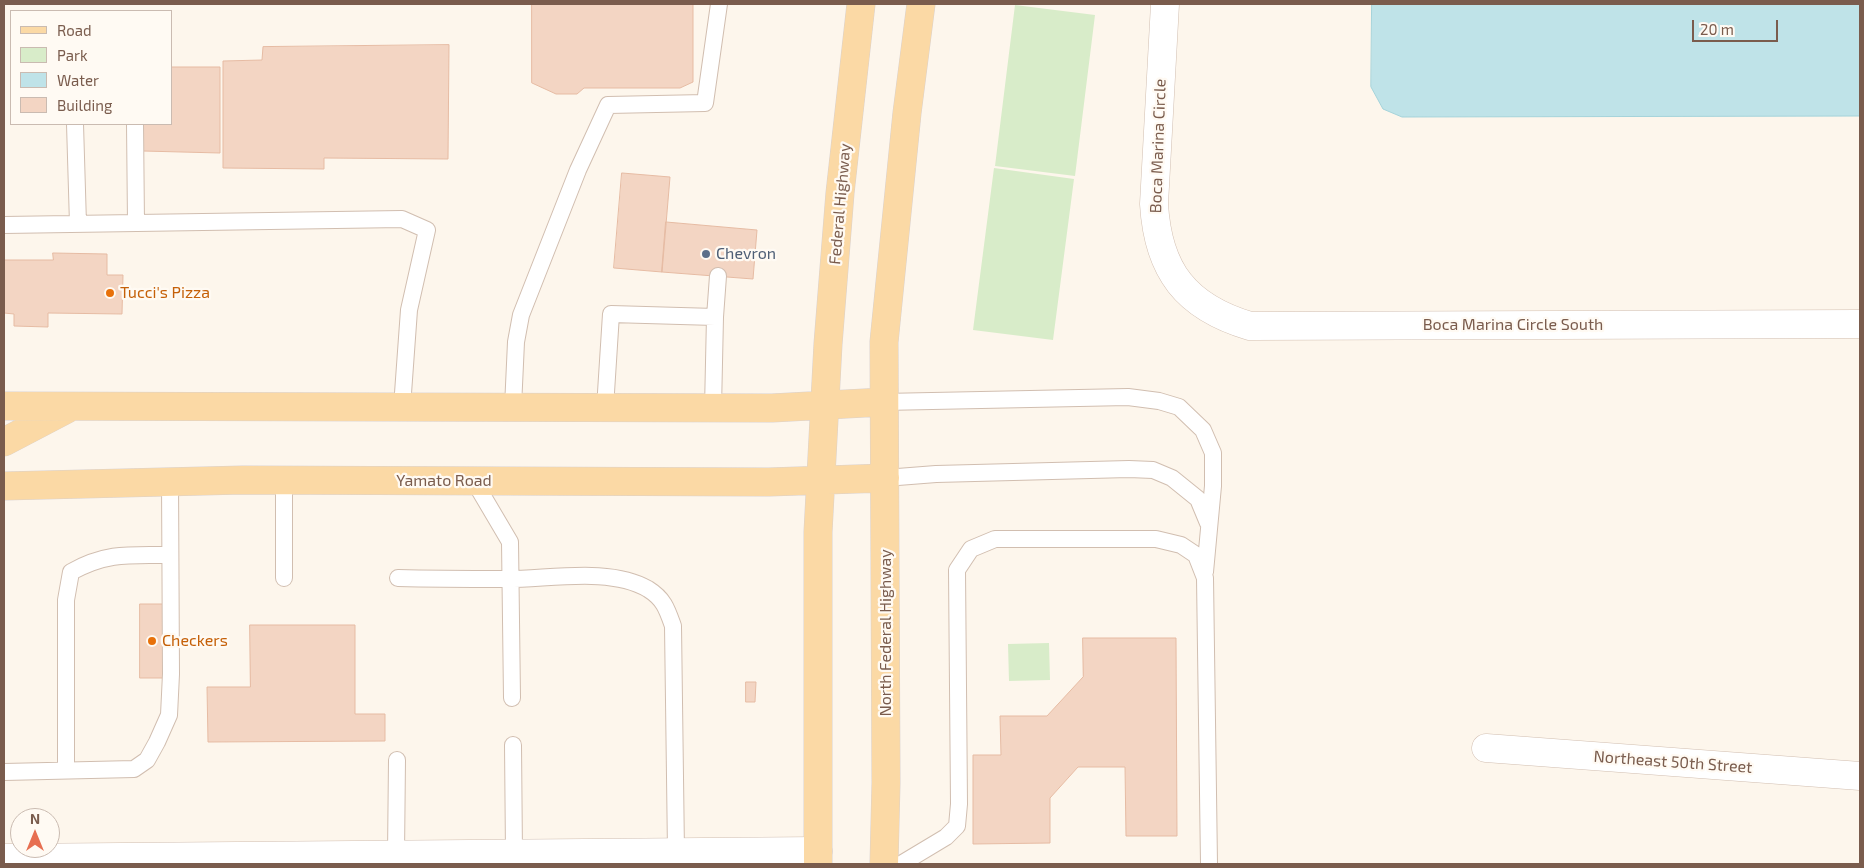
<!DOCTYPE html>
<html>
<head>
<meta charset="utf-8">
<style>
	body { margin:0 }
	#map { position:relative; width:1864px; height:868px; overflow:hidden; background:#fdf6ec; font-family:"Exo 2",sans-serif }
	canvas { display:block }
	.frame { position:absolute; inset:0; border:5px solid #7a5c4d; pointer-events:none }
	.legend { position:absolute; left:10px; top:10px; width:162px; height:115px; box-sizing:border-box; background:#fffaf3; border:1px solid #cabbb1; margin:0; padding:6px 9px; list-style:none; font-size:15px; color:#7a5c4d }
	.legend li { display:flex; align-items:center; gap:10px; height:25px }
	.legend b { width:25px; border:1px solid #cabbb1 }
	.north { position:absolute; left:10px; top:808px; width:50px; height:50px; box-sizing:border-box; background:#fffaf3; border:1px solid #cabbb1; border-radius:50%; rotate:0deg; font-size:14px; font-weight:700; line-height:20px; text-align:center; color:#7a5c4d }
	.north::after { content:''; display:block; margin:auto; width:18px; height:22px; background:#e76f51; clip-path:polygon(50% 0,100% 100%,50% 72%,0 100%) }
	.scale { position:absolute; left:1692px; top:20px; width:86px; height:22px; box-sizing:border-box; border:2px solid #7a5c4d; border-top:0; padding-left:6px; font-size:15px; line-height:18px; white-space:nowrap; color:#7a5c4d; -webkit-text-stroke:4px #fffaf3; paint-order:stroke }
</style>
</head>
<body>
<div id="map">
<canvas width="1864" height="868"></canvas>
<div class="frame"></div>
<ul class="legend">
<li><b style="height:6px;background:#fbd9a5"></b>Road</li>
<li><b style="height:14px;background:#d8ecc9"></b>Park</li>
<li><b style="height:14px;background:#bfe3e8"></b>Water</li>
<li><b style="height:14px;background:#f3d5c3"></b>Building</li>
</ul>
<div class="north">N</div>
<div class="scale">20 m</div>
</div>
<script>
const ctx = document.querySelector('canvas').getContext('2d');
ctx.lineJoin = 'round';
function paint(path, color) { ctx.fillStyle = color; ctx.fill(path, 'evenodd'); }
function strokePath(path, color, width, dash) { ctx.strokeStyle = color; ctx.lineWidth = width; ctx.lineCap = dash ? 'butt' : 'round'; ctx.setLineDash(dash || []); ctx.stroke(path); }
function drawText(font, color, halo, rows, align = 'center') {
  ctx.font = font + ' "Exo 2",sans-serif'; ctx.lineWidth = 4.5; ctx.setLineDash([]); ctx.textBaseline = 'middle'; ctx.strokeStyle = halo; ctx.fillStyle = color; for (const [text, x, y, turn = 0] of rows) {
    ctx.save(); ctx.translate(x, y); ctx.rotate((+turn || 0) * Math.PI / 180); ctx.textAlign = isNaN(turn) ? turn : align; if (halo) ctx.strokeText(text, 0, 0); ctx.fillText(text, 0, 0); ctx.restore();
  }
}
paint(new Path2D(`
	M1015 5 1095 15 1075 176 995 166Z
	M994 168 1074 179 1053 340 973 330Z
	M1049 643 1050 680 1009 681 1008 644Z`), '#d8ecc9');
const water = new Path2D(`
	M1372 4H1860V116L1402 117 1383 109 1371 87Z`);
paint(water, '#bfe3e8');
strokePath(water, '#a5d3da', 1);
const building = new Path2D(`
	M532 4H693V82L680 88H584L577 94H556L532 83Z
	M449 45 448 159 324 158V169L223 168V61L262 60 263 47Z
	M171 67H220V153L143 151V124H171Z
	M622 173 670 177 662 272 614 268Z
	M666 222 757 230 753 279 662 272Z
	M53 253 107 254V275H123L122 314 48 313V327L14 326V314L4 313V260H53Z
	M140 604H164V678H140Z
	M250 625H355V714H385V741L208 742 207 687H250Z
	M1083 638H1176L1177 836H1126L1125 767H1078L1050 798V843L973 844V755H1001L1000 716H1047L1083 677Z
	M746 682H756L755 702H746Z`);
paint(building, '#f3d5c3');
strokePath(building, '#e6bba3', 1);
const service = new Path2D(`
	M75 124 78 224
	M135 124 136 223
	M4 225 402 219 427 230 409 310 402 407
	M883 402 1128 397 1159 401 1179 407 1203 430 1213 453V486L1205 572
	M513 407 516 342 521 315 578 170 608 105 705 103 719 4
	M605 408 611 314 715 317 718 276
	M713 408 715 317
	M885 478 936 474 1129 469 1153 470 1172 478 1198 499 1208 523
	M284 480V578
	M474 481 510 542 512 698
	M398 578C435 579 472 579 508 579 550 579 611 567 648 589 664 599 667 609 673 626L676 852
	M513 745 514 854
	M66 770V600L71 572C107 552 130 555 170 555
	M4 772 134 769 147 760 157 742 169 715 171 674 170 482
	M396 854 397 760
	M901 864 946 837 957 826 959 804 957 570 971 549 995 539H1156L1181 545 1196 555 1205 578 1209 864`);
const minor = new Path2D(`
	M1165 4 1154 204C1158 271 1186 307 1250 326L1860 324
	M1486 748 1860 776
	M4 858 818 851`);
const primary = new Path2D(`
	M4 406 772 408 883 402
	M4 442 67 409
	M4 486 243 480 769 482 885 478
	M818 864V532L828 344 840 193 861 4
	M884 864 886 783 884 342 907 113 921 4`);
strokePath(service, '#d1beb0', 18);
strokePath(minor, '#d1beb0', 29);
strokePath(primary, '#dad1cd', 29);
strokePath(service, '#fff', 16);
strokePath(minor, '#fff', 28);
strokePath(primary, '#fbd9a5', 28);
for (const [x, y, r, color] of [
	[706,254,5,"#5c6f8a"],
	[110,293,5,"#e8710a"],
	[152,641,5,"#e8710a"]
]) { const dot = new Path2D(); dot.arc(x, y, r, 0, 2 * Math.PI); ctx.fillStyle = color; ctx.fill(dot); strokePath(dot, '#fffaf3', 2); }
drawText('16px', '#7a5c4d', '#fffaf3', [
	["Boca Marina Circle",1158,146,-88],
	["Federal Highway",840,204,-85],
	["Boca Marina Circle South",1513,325],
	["Yamato Road",444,481],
	["North Federal Highway",886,633,-90],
	["Northeast 50th Street",1673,762,4]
]);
drawText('16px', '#4e5e75', '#fffaf3', [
	["Chevron",716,254]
], 'left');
drawText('16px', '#c56008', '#fffaf3', [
	["Tucci's Pizza",120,293],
	["Checkers",162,641]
], 'left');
</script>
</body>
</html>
